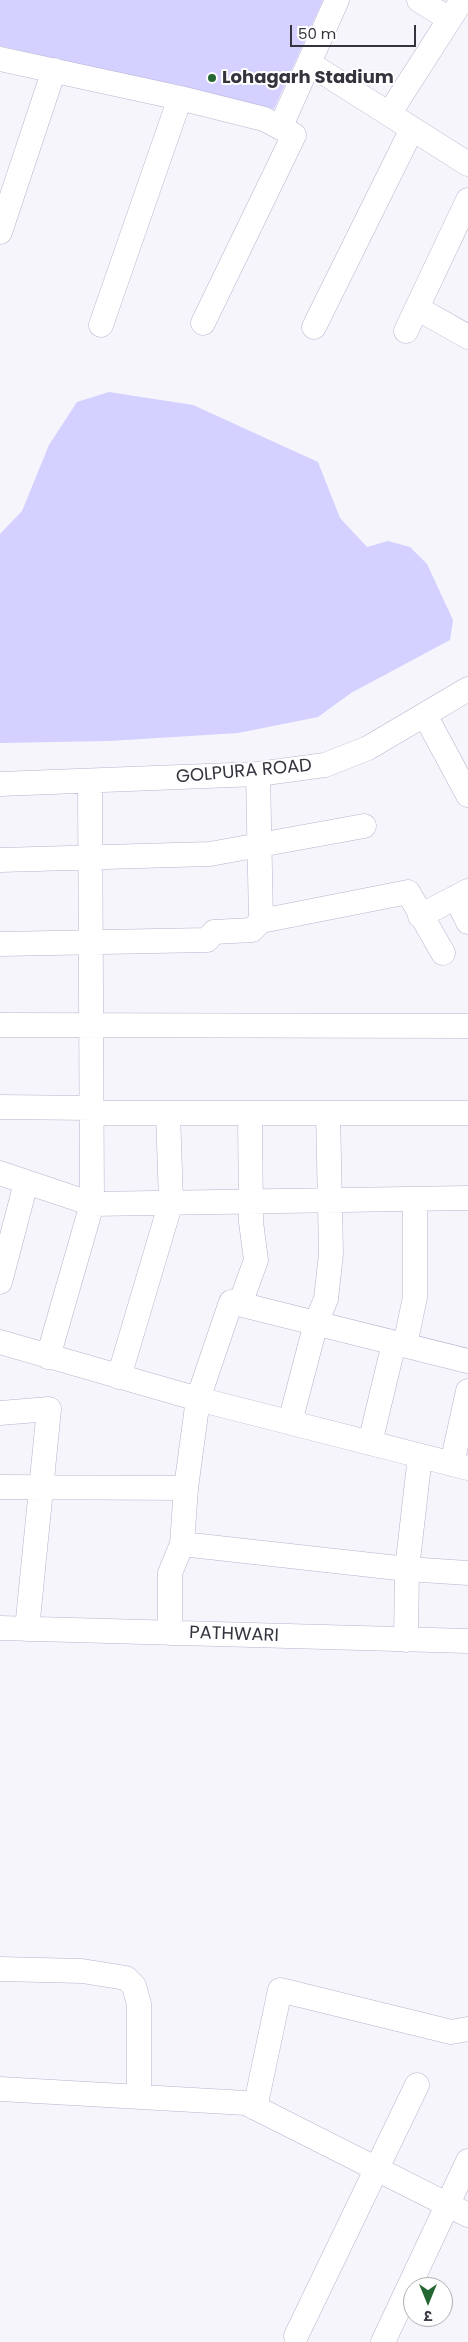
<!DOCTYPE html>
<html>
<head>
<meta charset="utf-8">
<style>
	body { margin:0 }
	#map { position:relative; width:468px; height:2342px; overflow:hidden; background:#f5f5fb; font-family:Poppins,"Noto Sans Devanagari",sans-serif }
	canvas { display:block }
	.north { position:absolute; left:403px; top:2277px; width:50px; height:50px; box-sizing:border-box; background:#fff; border:1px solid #aeadb2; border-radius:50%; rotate:180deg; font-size:14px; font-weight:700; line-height:20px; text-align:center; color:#34333e }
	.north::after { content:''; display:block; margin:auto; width:18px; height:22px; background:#246732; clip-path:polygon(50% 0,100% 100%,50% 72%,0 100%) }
	.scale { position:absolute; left:290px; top:25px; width:126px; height:22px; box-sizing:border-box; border:2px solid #34333e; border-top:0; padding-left:6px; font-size:15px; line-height:18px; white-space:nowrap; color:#34333e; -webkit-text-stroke:4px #fff; paint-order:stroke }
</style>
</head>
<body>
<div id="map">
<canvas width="468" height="2342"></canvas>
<div class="north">उ</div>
<div class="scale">50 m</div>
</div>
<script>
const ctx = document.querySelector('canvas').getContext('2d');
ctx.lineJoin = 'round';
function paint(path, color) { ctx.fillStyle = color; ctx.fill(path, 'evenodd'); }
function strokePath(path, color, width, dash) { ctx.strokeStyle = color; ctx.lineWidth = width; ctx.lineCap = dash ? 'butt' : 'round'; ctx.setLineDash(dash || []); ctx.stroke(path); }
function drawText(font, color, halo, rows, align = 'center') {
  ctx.font = font + ' Poppins,sans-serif'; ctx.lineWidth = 4; ctx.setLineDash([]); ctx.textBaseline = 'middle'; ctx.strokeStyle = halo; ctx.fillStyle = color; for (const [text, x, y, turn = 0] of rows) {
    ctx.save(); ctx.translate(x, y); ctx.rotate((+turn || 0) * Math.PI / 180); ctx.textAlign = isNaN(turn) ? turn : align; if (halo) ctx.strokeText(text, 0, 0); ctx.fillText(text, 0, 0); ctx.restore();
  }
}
paint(new Path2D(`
	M0 0H323L274 109 0 46Z
	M109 392 193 405 318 462 340 518 367 547 388 541 410 547 427 564 453 620 450 640 351 693 318 717 238 733 109 741 0 743V534L22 511 49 445 77 402Z`), '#d4d0ff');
const minor = new Path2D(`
	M419 0 449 19
	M0 59 180 98 264 119 294 135 203 323
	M310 64 468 164
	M389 114 462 0
	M281 126 337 0
	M0 232 54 70
	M417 308 468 337
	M101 325 180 98
	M314 327 412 129
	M406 331 468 200
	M425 715 468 795
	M258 774 261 921
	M0 784 258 774 325 765 368 748 468 689
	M0 860 210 854 364 826
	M456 897 468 922
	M420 916 468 891
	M0 944 207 940 214 932 252 930 261 921 408 892 443 953
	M0 1025 468 1026
	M0 1107 91 1108
	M91 1113H468
	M0 1173 92 1204 468 1198
	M0 1282 26 1183
	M240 1304 256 1260 251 1222 250 1113
	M0 1342 198 1399 468 1468
	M405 1345 415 1297V1199
	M48 1357 92 1204 90 781
	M119 1377 171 1202 168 1113
	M0 1413 49 1409 27 1629
	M290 1422 316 1323 326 1299 331 1254 328 1113
	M370 1443 394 1343
	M452 1464 468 1391
	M0 1487 186 1488
	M182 1544 186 1488 198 1399 231 1302 468 1361
	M0 1628 468 1641
	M170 1633V1573L182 1544 407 1569 468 1573
	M406 1640 407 1569 420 1456
	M0 1969 82 1971 126 1978 134 1986 139 2004V2097
	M0 2089 246 2103 468 2215
	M255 2108 280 1990 451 2032 468 2029
	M296 2336 417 2085
	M383 2342 468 2161`);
strokePath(minor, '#b6b4d0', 25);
strokePath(minor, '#fff', 24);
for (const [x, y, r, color] of [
	[212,78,5,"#246732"]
]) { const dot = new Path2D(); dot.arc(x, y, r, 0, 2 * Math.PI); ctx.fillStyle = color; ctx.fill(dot); strokePath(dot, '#fff', 2); }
drawText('bold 18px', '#34333e', '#fff', [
	["Lohagarh Stadium",222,78]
], 'left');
drawText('18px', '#34333e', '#fff', [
	["GOLPURA ROAD",244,772,-5],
	["PATHWARI",234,1635,2]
]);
</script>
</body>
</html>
